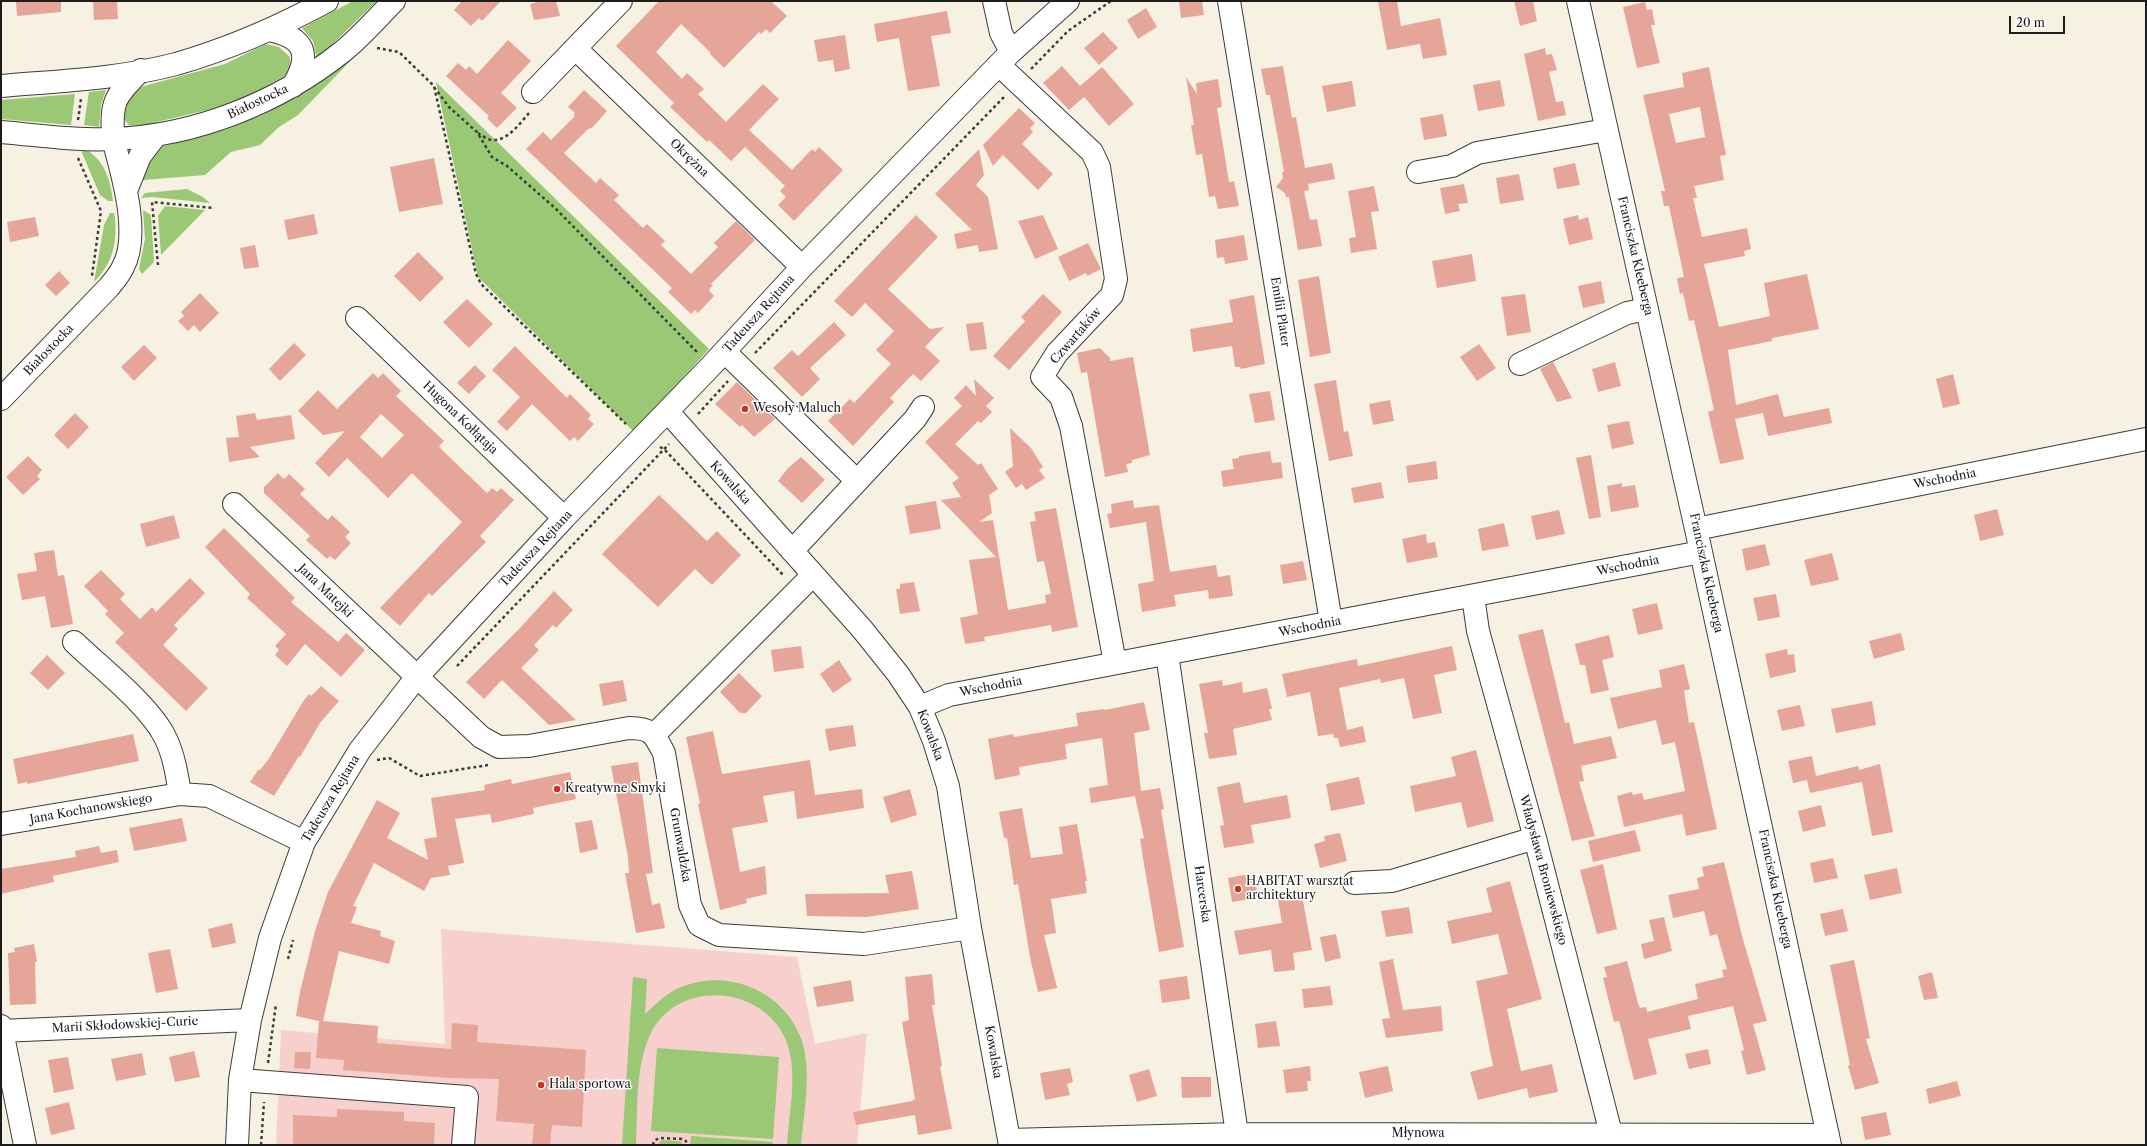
<!DOCTYPE html>
<html>
<head>
<meta charset="utf-8">
<style>
	body { margin:0 }
	#map { position:relative; width:2147px; height:1146px; overflow:hidden; background:#f7f1e3; font-family:"Libre Caslon Text",serif }
	canvas { display:block }
	.frame { position:absolute; inset:0; border:2px solid #1c1c1c; pointer-events:none }
	.scale { position:absolute; left:2009px; top:16px; width:56px; height:18px; box-sizing:border-box; border:2px solid #1c1c1c; border-top:0; padding-left:5px; font-size:12px; line-height:14px; white-space:nowrap; color:#1c1c1c; -webkit-text-stroke:3px #fff; paint-order:stroke }
</style>
</head>
<body>
<div id="map">
<canvas width="2147" height="1146"></canvas>
<div class="frame"></div>
<div class="scale">20 m</div>
</div>
<script>
const ctx = document.querySelector('canvas').getContext('2d');
ctx.lineJoin = 'round';
function paint(path, color) { ctx.fillStyle = color; ctx.fill(path, 'evenodd'); }
function strokePath(path, color, width, dash) { ctx.strokeStyle = color; ctx.lineWidth = width; ctx.lineCap = dash ? 'butt' : 'round'; ctx.setLineDash(dash || []); ctx.stroke(path); }
function drawText(font, color, halo, rows, align = 'center') {
  ctx.font = font + ' "Libre Caslon Text",serif'; ctx.lineWidth = 3; ctx.setLineDash([]); ctx.textBaseline = 'middle'; ctx.strokeStyle = halo; ctx.fillStyle = color; for (const [text, x, y, turn = 0] of rows) {
    ctx.save(); ctx.translate(x, y); ctx.rotate((+turn || 0) * Math.PI / 180); ctx.textAlign = isNaN(turn) ? turn : align; if (halo) ctx.strokeText(text, 0, 0); ctx.fillText(text, 0, 0); ctx.restore();
  }
}
paint(new Path2D(`
	M441 929 797 957 815 1044 867 1033 857 1145H276L281 1030 445 1044Z`), '#f7d0ce');
paint(new Path2D(`
	M353 1H377L317 59 313 41 302 28Z
	M266 44 279 47 290 57 291 67 288 74 246 97 212 109 144 125H129L122 117C123 102 130 92 144 86L225 64Z
	M361 50 298 115 279 127 260 145 231 152 205 175 144 180 141 177V172L160 147 224 130 263 115 307 90 357 51Z
	M436 82 709 349 634 432 478 277Z
	M106 90 101 105 99 127 84 125 89 92Z
	M75 94 71 125 1 119V100Z
	M82 147C104 159 110 177 113 201H108L100 195 82 153Z
	M187 189 203 197 210 203 152 197 141 198 145 193Z
	M165 206 205 210 161 255 158 216Z
	M143 210 151 215 154 262 142 274 139 269 145 239Z
	M110 213H114L115 218C117 244 113 263 94 282L104 225Z
	M633 977 647 979 645 1014C657 1003 668 991 684 986 729 969 782 991 800 1036 813 1067 804 1112 801 1145H787C789 1113 798 1074 787 1043 766 985 677 977 650 1035 635 1068 638 1109 636 1145H622Z
	M657 1048 779 1057 773 1139 651 1131Z
	M691 1136 773 1142 772 1145H690Z
	M661 1140 680 1141 683 1145H658Z`), '#9bc875');
paint(new Path2D(`
	M16 1H61V12L17 16Z
	M93 1H117L118 19 94 20Z
	M462 1H501L482 21 479 18 471 26 454 10Z
	M542 1H556L560 16 534 20 530 4Z
	M659 1H771L787 16 770 33 766 29 761 34 759 32 724 68 710 54 711 53 681 24 656 52 682 79 687 73 704 89 698 94 726 122 763 84 779 99 749 130 792 170 812 149 815 152 819 147 843 170 794 221 778 205 786 197 780 191 785 186 745 147 731 161 709 140 707 142 670 107 674 103 616 46Z
	M1179 1H1202L1204 15 1181 18Z
	M1378 1H1397L1401 26 1440 18 1447 55 1423 59 1420 44 1387 50Z
	M1514 1H1533L1537 21 1520 26Z
	M1645 2 1647 10 1652 9 1655 25H1651L1660 63 1637 68 1623 7Z
	M1146 8 1157 27 1138 39 1127 20Z
	M947 11 951 33 931 36 940 86 908 91 899 38 877 42 874 24Z
	M1103 32 1118 48 1099 65 1084 48Z
	M845 35 850 69 835 72 833 60 818 62 814 40Z
	M508 40 531 61 501 93 517 108 497 128 487 118 489 116 446 76 458 63 466 70 469 66 477 74Z
	M1545 48 1546 55 1552 54 1557 70 1549 72 1556 102 1563 101 1566 115 1538 121 1524 54Z
	M1062 66 1080 86 1102 67 1134 104 1109 126 1084 97 1069 110 1043 83Z
	M1283 66 1292 118 1296 117 1305 168 1332 163 1335 179 1308 184 1309 190 1304 191 1310 220 1317 219 1322 246 1298 250 1289 197H1286L1285 193 1276 187 1283 178 1282 172H1284L1270 95H1266L1261 69Z
	M1709 67 1726 155 1720 156 1724 180 1694 186 1697 198H1693L1702 237 1747 228 1751 249 1744 251 1745 256 1704 264 1719 327 1770 316 1764 283 1807 274 1819 329 1772 338V341L1728 350 1736 405 1778 394 1784 417 1829 408 1832 423 1768 436 1763 413 1735 419 1744 459 1720 464 1708 412 1714 410 1707 378 1694 320 1689 321 1683 293 1680 294 1677 278 1684 277 1669 206H1664L1661 191H1665L1643 95 1684 87 1682 73ZM1700 107 1705 137 1676 143 1669 114Z
	M1186 77 1197 94 1196 83 1218 79 1222 107 1217 108 1229 182 1234 181 1239 206 1218 209 1215 196 1209 197 1202 154 1196 155 1191 125H1194Z
	M1500 80 1505 106 1478 111 1473 85Z
	M1352 81 1356 106 1327 112 1322 86Z
	M584 90 607 111 592 128 588 129 564 153 596 183 600 178 619 195 614 200 643 228 647 224 665 241 661 245 691 274 718 247 714 243 736 221 755 240 711 284 713 285 709 290 714 296 698 313 695 310 691 314 668 292 672 288 526 149 543 132 551 140 575 116 573 115 575 113 568 107Z
	M1019 108 1035 123 1030 128 1033 132 1022 144 1053 174 1038 190 1003 155 993 166 983 145Z
	M1443 114 1447 136 1424 140 1420 118Z
	M979 149 984 175 976 185 988 197 998 249 979 252 978 245 957 249 954 234 972 230 935 194Z
	M434 158 443 204 399 212 390 167Z
	M1575 163 1580 185 1557 189 1553 168Z
	M1519 174 1524 200 1500 204 1496 178Z
	M1464 184 1468 203 1458 204 1460 211 1445 214 1440 188Z
	M1374 186 1379 211 1371 212 1377 249 1351 253 1349 238 1356 237 1348 191Z
	M314 214 318 234 288 240 284 220Z
	M916 215 938 237 888 289 930 329 944 327 925 347 940 361 921 381 913 374 890 398 894 402 853 446 828 421 850 399 854 403 891 364 876 350 894 331 865 303 852 317 834 301Z
	M1043 215 1058 249 1035 259 1018 221Z
	M1578 215 1579 220 1588 217 1593 239 1569 245 1563 219Z
	M35 217 39 236 10 242 7 222Z
	M1244 235 1248 260 1225 264 1224 257 1217 258 1215 240Z
	M1088 243 1101 269 1087 276 1086 273 1069 281 1058 257Z
	M255 245 259 267 244 269 240 248Z
	M418 252 444 278 420 302 394 276Z
	M1472 254 1476 281 1437 288 1432 261Z
	M59 271 70 283 56 296 45 285Z
	M1319 276 1331 353 1310 357 1298 280Z
	M1601 281 1605 303 1583 308 1578 286Z
	M200 293 219 313 200 332 194 325 188 331 178 321 184 316 181 312Z
	M1043 294 1062 312 1009 370 993 356 1025 321 1021 317Z
	M1525 294 1531 332 1507 336 1501 297Z
	M1254 295 1265 364 1241 369 1240 367H1235L1232 346 1193 352 1190 329 1233 322 1229 300Z
	M467 299 493 324 469 348 443 322Z
	M834 322 846 335 810 368 820 379 802 397 773 368 792 350 798 356Z
	M983 322 987 349 970 351 966 324Z
	M294 343 306 355 280 381 269 369Z
	M1479 344 1496 368 1477 381 1460 357Z
	M144 345 157 358 134 381 121 367Z
	M515 346 567 398 570 394 591 415 588 419 594 424 578 441 574 437 570 441 532 404 507 431 497 422 520 397 492 370Z
	M1100 348 1110 358V361L1133 357 1150 455 1132 460V463L1126 464 1128 472 1105 477 1087 372 1081 373 1077 353Z
	M1553 362 1572 398 1557 402 1540 369Z
	M1615 362 1621 386 1598 392 1592 369Z
	M475 365 486 376 469 394 457 383Z
	M373 373 378 378 383 373 401 391 396 396 444 441 439 446 442 450 487 493 492 488 497 492 501 488 514 500 480 536 486 542 432 596 429 593 400 626 380 608 462 522 412 473 388 498 347 458 329 477 315 463 345 431 323 435 298 411 318 390 337 409ZM381 414 404 435 382 458 360 437Z
	M1953 374 1960 404 1943 408 1936 379Z
	M974 379 994 398 986 406 992 412 981 423 978 421 955 444 978 465 981 463 998 489 989 495 992 513 979 522 993 520 1008 610 1046 603 1045 595 1051 594 1044 561 1037 562 1030 522 1036 521 1034 512 1056 508 1078 627 1052 632 1051 625 984 637 985 641 965 644 960 618 978 614 969 560 996 557 941 500 961 497 952 483 959 478 925 442 962 406 954 398 966 385 976 396Z
	M1336 380 1344 432 1348 431 1353 456 1329 461 1314 384Z
	M737 382 775 419 754 437 742 425 740 427 715 404Z
	M1270 391 1275 420 1255 423 1249 394Z
	M1390 400 1394 421 1373 425 1369 404Z
	M75 413 89 427 68 449 54 435Z
	M255 413 257 420 291 415 295 439 250 447 260 457 229 462 226 438 239 437 236 416Z
	M1629 421 1634 444 1612 449 1607 425Z
	M1010 428 1031 448 1043 467 1039 470 1045 478 1026 490 1022 484 1016 488 1005 472 1013 466Z
	M1270 451 1272 463 1281 462 1283 478 1223 487 1221 471 1234 469 1232 459 1239 458V456Z
	M1591 455 1601 517 1589 519 1576 458Z
	M28 456 42 470 37 476 40 479 23 495 6 477Z
	M801 457 825 480 802 503 778 481 788 468Z
	M1436 461 1438 479 1408 483 1406 466Z
	M278 473 284 479 289 474 305 489 300 494 322 515 328 520 332 515 350 532 345 537 351 543 335 560 330 556 327 559 306 540 310 536 264 493V487Z
	M1381 482 1384 498 1354 503 1351 488Z
	M1622 483V487L1635 485 1639 507 1611 512 1607 486Z
	M659 495 707 541 717 531 741 555 712 585 695 569 658 607 602 554Z
	M1133 500 1134 508 1159 505 1170 572 1216 565 1218 577 1230 575 1233 596 1209 599 1208 590 1174 595 1176 606 1142 612 1138 584 1154 581 1146 522 1110 528 1107 514 1112 513 1111 504Z
	M936 501 941 529 910 534 905 506Z
	M1997 509 2004 535 1980 541 1974 515Z
	M1559 510 1565 534 1536 540 1531 516Z
	M174 515 180 538 146 547 140 524Z
	M1504 523 1509 546 1482 551 1478 529Z
	M224 528 295 598 291 602 338 642 346 633 365 650 341 677 305 644 287 666 275 655 279 650 275 646 286 634 247 598 250 594 205 547Z
	M1426 534 1427 543 1435 542 1438 557 1407 563 1402 539Z
	M1765 544 1770 565 1746 571 1742 549Z
	M54 550 58 576 64 575 73 624 51 628 45 596 22 600 17 574 37 571 34 553Z
	M1832 553 1839 580 1811 586 1804 560Z
	M1303 561 1307 580 1283 584 1280 565Z
	M101 570 125 594 120 599 140 619 152 607 156 612 190 578 205 593 174 625 178 629 163 645 208 688 186 711 115 642 124 633 105 614 108 611 84 586Z
	M914 582 920 611 900 614 896 589H900V584Z
	M554 591 573 610 556 628 553 625 534 645 539 650 521 668 576 720 549 725 502 680 484 699 466 682 519 629Z
	M1776 594 1780 617 1758 621 1753 598Z
	M1657 603 1663 629 1638 635 1632 609Z
	M1543 629 1565 723 1569 722 1574 744 1611 736 1617 758 1581 766 1584 781 1579 782 1595 836 1572 841 1518 635Z
	M1901 633 1905 650 1874 659 1869 641Z
	M1609 635 1614 657 1602 660 1609 690 1591 694 1585 665H1580L1575 644Z
	M801 646 804 668 774 672 771 650Z
	M1452 646 1457 670 1434 675 1442 713 1413 719 1404 678 1381 683 1380 679 1339 688 1347 730 1363 726 1366 742 1340 747 1338 738H1334L1333 734 1318 736 1310 692 1287 697 1282 674 1357 659 1358 666Z
	M1787 649 1788 655 1794 654 1796 672 1770 678 1765 654Z
	M47 655 65 673 48 690 30 673Z
	M839 660 852 680 833 693 820 674Z
	M1684 664 1690 689 1684 691 1689 723 1694 722 1717 829 1686 836 1682 814 1624 827 1617 796 1632 792 1633 795 1642 793 1644 800 1685 791 1675 742 1662 745 1656 720 1618 729 1610 698 1662 687 1659 670Z
	M739 673 762 696 746 713H740L720 692Z
	M623 680 627 701 603 706 599 684Z
	M1222 680 1223 686 1242 682 1243 693 1267 688 1272 709H1269L1272 720 1233 729 1237 755 1209 759 1204 733H1208L1199 684Z
	M321 686 339 701 320 723 300 757 299 756 274 796 250 782 258 770H260L268 760 304 700 309 694 311 696Z
	M1872 701 1876 725 1836 733 1831 709Z
	M1144 702 1150 730 1134 733 1141 791 1160 788 1164 809 1161 810 1184 947 1159 952 1143 858 1140 839 1144 838 1135 796 1091 803 1089 788 1108 785 1102 738 1065 744 1067 759 1019 767 1020 775 995 780 988 739 1013 734 1014 737 1078 726 1076 713 1104 709 1105 710Z
	M1800 705 1805 726 1782 731 1777 710Z
	M853 725 856 746 829 751 825 729Z
	M713 731 722 774 810 760 815 795 862 789 864 808 797 819 794 791 763 796 768 822 732 828 740 872 765 866 767 894 746 899 747 903 720 910 698 804 700 803 686 737Z
	M133 734 139 761 27 784V782L18 784 13 759Z
	M1476 750 1494 821 1467 828 1461 802 1415 812 1410 786 1456 776 1451 757Z
	M1812 756 1816 776 1858 766 1859 770 1880 764 1893 832 1872 836 1862 782 1810 793 1807 780 1793 783 1788 761Z
	M638 762 653 873 646 874 652 905 660 903 665 928 636 933 625 873H629L628 857 611 766Z
	M570 772 576 799 533 808 534 814 492 823 490 814 455 819 464 863 448 866 450 875 431 878 424 891 374 863 353 906 357 907 351 923 381 931 380 936 395 941 389 964 339 951 323 1021 378 1026 377 1043 451 1049 452 1023 478 1025 477 1042 586 1050 582 1127 552 1125 550 1145H532L534 1124 496 1121 499 1079 449 1078 343 1070 344 1060 316 1058 319 1021 296 1016 300 992 315 931 328 892 377 800 400 813 387 838 428 860 424 839 437 837 431 798 485 790 484 785 511 779 512 784Z
	M1359 777 1365 804 1331 811 1326 784Z
	M1240 782 1244 803 1287 795 1291 818 1251 825 1254 843 1224 848 1220 826 1224 825 1217 787Z
	M910 789 917 815 891 823 883 797Z
	M1821 805 1826 826 1803 832 1798 811Z
	M1022 808 1031 858 1063 854 1059 827 1077 824 1087 881H1085L1087 893 1051 899 1056 933 1044 935 1057 988 1038 992 1030 957 1018 884 1014 885 1007 838H1004L999 812Z
	M182 818 187 841 134 851 129 828Z
	M592 820 598 849 580 853 575 823Z
	M1635 830 1641 851 1593 862 1588 841Z
	M1340 833 1347 861 1320 868 1314 844 1325 841 1324 836Z
	M99 846 101 853 117 850 119 862 53 876 54 882 1 894V869L76 857 75 851Z
	M1833 858 1838 878 1814 883 1810 863Z
	M1724 862 1742 936 1767 1021 1753 1024 1766 1070 1747 1075 1741 1051 1744 1050 1733 1006 1688 1016 1691 1029 1648 1039 1657 1074 1634 1080 1622 1032 1619 1021 1614 1022 1603 978 1607 977 1604 967 1627 961 1638 1003 1640 1008 1646 1007 1647 1012 1698 999 1695 984 1724 977 1722 970 1727 969 1717 934 1710 936 1704 911 1673 918 1668 895 1699 889 1697 878 1704 876 1702 867Z
	M1603 864 1617 929 1597 934 1580 870Z
	M1897 868 1902 893 1870 900 1864 875Z
	M912 871 919 909 867 917 807 916 805 894 889 893 885 875Z
	M1254 873 1258 898 1232 902 1228 878Z
	M1510 881 1542 999 1507 1009 1521 1071 1552 1064 1558 1092 1529 1098 1527 1088 1478 1100 1470 1072 1493 1066 1476 981 1508 974 1498 934 1452 944 1447 921 1492 912 1486 888Z
	M1301 890 1312 950 1293 953 1295 970 1274 972 1271 950 1239 955 1234 931 1282 923 1277 894Z
	M1409 907 1413 933 1386 937 1381 911Z
	M1843 909 1848 931 1825 936 1820 914Z
	M1664 917 1672 951 1644 959 1641 944 1654 941 1649 920Z
	M232 923 236 943 212 948 208 929Z
	M1336 934 1341 958 1325 962 1320 937Z
	M34 944 37 962H35L36 1004 10 1005 8 953 15 952 14 948Z
	M170 949 178 989 156 993 148 953Z
	M1393 959 1403 1010 1441 1006 1443 1031 1386 1038 1382 1019 1390 1018 1379 962Z
	M1854 960 1870 1038 1866 1039 1879 1083 1855 1090 1848 1066 1850 1065 1830 965Z
	M1932 972 1938 998 1924 1000 1918 976Z
	M932 974 935 1005H932L942 1066 940 1067 952 1129 918 1135 915 1115 856 1125 853 1112 912 1101 915 1099 902 1022 909 1020 905 977Z
	M1187 976 1190 999 1162 1003 1159 980Z
	M851 980 854 1001 817 1007 813 987Z
	M1330 986 1333 1005 1304 1008 1302 989Z
	M1276 1021 1280 1046 1258 1048 1255 1024Z
	M1708 1049 1711 1064 1689 1069 1685 1054Z
	M194 1051 200 1077 175 1082 169 1057Z
	M295 1052H311L310 1069 294 1068Z
	M142 1053 146 1075 116 1081 111 1059Z
	M68 1057 74 1089 54 1093 48 1060Z
	M1310 1066 1311 1081H1307L1308 1091 1286 1093 1283 1070Z
	M1388 1066 1393 1091 1365 1098 1359 1072Z
	M1070 1068 1073 1082 1067 1084 1070 1095 1045 1100 1040 1073Z
	M1149 1069 1157 1096 1137 1102 1129 1075Z
	M1181 1077H1211V1097L1182 1098Z
	M1957 1081 1961 1096 1929 1104 1926 1089Z
	M69 1102 75 1129 51 1135 45 1108Z
	M337 1109 404 1112V1121L435 1123 434 1145H293V1115L337 1117Z
	M1886 1112 1891 1135 1865 1140 1861 1117Z`), '#e6a599');
const minor = new Path2D(`
	M994 1 1001 33 1011 52
	M1229 1 1331 622
	M1578 1 1696 529 1830 1145
	M576 49 802 267
	M999 65 1092 152 1099 167 1116 279 1112 295 1057 353 1042 377 1061 397 1071 426 1115 663
	M533 92 621 1
	M1418 172 1452 166 1477 153 1606 130
	M126 191 140 156 156 135
	M357 318 564 518
	M725 352 857 481
	M1520 364 1627 313 1647 309
	M1 399 109 287C114 281 120 274 123 267 141 234 122 173 113 139
	M668 412 862 629 898 674 920 707 934 741 948 786 970 928 1010 1145
	M234 504 481 737 499 747 529 746 629 728C652 728 654 734 664 753L690 905 699 925 719 935 864 944 970 928
	M1696 529 2146 439
	M792 551 915 419 923 407
	M1473 596 1478 631 1535 838 1614 1145
	M74 642C101 668 149 705 165 737 174 755 177 775 180 794
	M1167 654 1237 1134
	M920 707 949 695 1701 552
	M654 735 813 575
	M1 824 180 794 209 796 304 842
	M1354 883 1392 881 1535 838
	M1 1026 25 1145
	M1 1031 250 1020
	M240 1080 467 1097 463 1145
	M1009 1140 1237 1134 1828 1135
	M237 1145 240 1080 250 1020 270 938 304 842 360 750 416 678 564 518 711 366 802 267 1011 52 1068 1`);
const major = new Path2D(`
	M268 30C305 37 312 54 293 86
	M1 86C59 81 119 79 176 64 228 49 279 27 327 1
	M1 132C38 135 76 141 113 139 195 136 278 103 342 52 361 37 377 18 394 1
	M113 139C111 100 114 98 141 70`);
strokePath(minor, '#3d3c3a', 24);
strokePath(major, '#3d3c3a', 24);
strokePath(new Path2D(`
	M377 48 399 52 434 86 476 274 481 284 626 424
	M1031 69 1068 31 1111 1
	M434 87 449 107 477 132 492 157 507 166 555 208 697 352
	M78 120 81 99
	M478 133C482 135 487 140 492 140 508 141 520 123 530 112
	M78 158 101 211 92 276
	M158 265 152 202 213 208
	M755 353 1004 97
	M698 414 728 381
	M660 447 664 449 784 576
	M457 666 669 444
	M377 760 389 758 420 776 488 765
	M288 959 293 940
	M268 1063 276 1004
	M261 1145 264 1102
	M653 1145 654 1141 659 1138 682 1139 686 1141V1145`), '#3d3c3a', 2.5, [3, 3]);
strokePath(minor, '#fff', 22);
strokePath(major, '#fff', 22);
for (const [x, y, r, color] of [
	[745,409,4,"#c8321e"],
	[557,789,4,"#c8321e"],
	[1238,889,4,"#c8321e"],
	[541,1085,4,"#c8321e"]
]) { const dot = new Path2D(); dot.arc(x, y, r, 0, 2 * Math.PI); ctx.fillStyle = color; ctx.fill(dot); strokePath(dot, '#fff', 1.5); }
drawText('12px', '#1c1c1c', '#fff', [
	["Białostocka",258,102,-25],
	["Okrężna",689,158,44],
	["Franciszka Kleeberga",1635,256,77],
	["Emilii Plater",1280,312,81],
	["Tadeusza Rejtana",759,314,-48],
	["Czwartaków",1076,336,-49],
	["Białostocka",49,350,-46],
	["Hugona Kołłątaja",460,418,44],
	["Wschodnia",1945,479,-11],
	["Kowalska",730,483,48],
	["Tadeusza Rejtana",536,549,-47],
	["Wschodnia",1628,566,-11],
	["Franciszka Kleeberga",1706,573,78],
	["Jana Matejki",325,591,44],
	["Wschodnia",1310,627,-11],
	["Wschodnia",991,687,-11],
	["Kowalska",930,735,69],
	["Tadeusza Rejtana",331,799,-59],
	["Jana Kochanowskiego",91,809,-10],
	["Grunwaldzka",680,845,80],
	["Władysława Broniewskiego",1543,870,75],
	["Franciszka Kleeberga",1775,889,78],
	["Harcerska",1202,894,82],
	["Marii Skłodowskiej-Curie",125,1025,-3],
	["Kowalska",993,1052,80],
	["Młynowa",1418,1134]
]);
drawText('12px', '#1c1c1c', '#fff', [
	["Wesoły Maluch",753,409],
	["Kreatywne Smyki",565,789],
	["HABITAT warsztat",1246,882],
	["architektury",1246,896],
	["Hala sportowa",549,1085]
], 'left');
</script>
</body>
</html>
